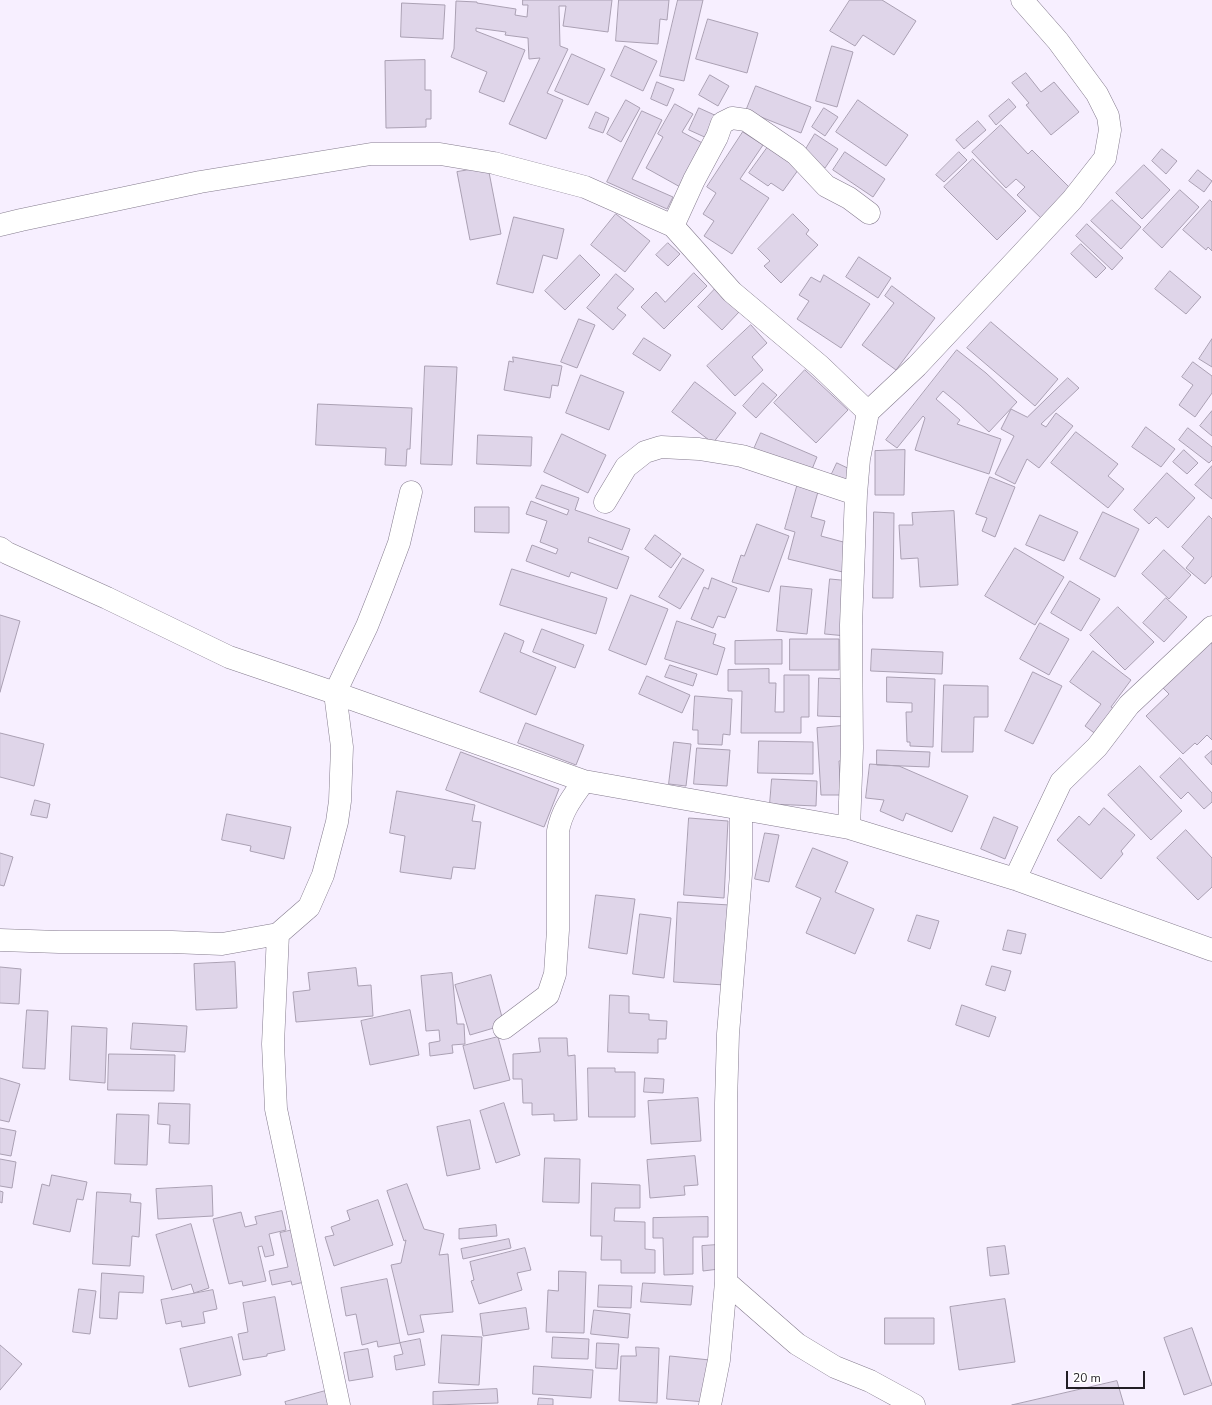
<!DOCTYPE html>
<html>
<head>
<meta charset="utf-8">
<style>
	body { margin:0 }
	#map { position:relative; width:1212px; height:1405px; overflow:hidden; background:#f7efff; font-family:"Nunito Sans",sans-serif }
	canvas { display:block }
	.scale { position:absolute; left:1066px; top:1371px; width:79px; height:18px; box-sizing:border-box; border:2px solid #221e25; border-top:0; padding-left:5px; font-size:12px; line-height:14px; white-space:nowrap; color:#221e25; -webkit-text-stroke:3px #fff; paint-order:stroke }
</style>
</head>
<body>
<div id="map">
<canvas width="1212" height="1405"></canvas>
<div class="scale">20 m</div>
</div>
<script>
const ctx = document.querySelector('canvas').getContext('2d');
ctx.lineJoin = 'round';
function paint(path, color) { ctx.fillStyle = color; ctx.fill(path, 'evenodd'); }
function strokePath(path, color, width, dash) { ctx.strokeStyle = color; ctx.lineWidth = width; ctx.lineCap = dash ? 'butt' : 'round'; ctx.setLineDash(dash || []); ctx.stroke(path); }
const building = new Path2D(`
	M523 0H612L608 32 563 26 566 6H559L560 46 568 49 547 93 563 100 546 139 509 124 540 58 529 59 528 38 505 35 506 32 476 28V31L525 50 504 102 479 92 487 72 451 57 454 49 456 1 477 2V3L516 9 515 15 527 17 528 5H523Z
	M619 0H669L667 20 660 19 658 44 616 41Z
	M678 0H703L684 81 660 76Z
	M850 0H882L916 21 894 55 863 35 855 46 830 31Z
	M402 3 445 5 443 39 401 37Z
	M708 19 758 33 747 73 696 59Z
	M625 46 657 61 643 91 611 76Z
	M832 46 853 52 837 107 816 101Z
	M572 54 605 69 588 105 555 91Z
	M425 60V90H431V119H426V127L386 128 385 61Z
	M1026 73 1041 92 1054 82 1079 112 1051 135 1026 105 1029 103 1012 83Z
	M710 75 729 86 718 106 699 95Z
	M657 82 674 89 667 106 651 99Z
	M756 86 811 107 801 133 746 111Z
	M1009 99 1016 107 996 125 989 116Z
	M626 100 640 108 621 142 607 134Z
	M858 100 908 135 886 166 836 132Z
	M675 104 693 114 682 132 706 145 682 188 646 168 663 137 658 134Z
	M699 108 719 117 709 139 689 130Z
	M824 108 838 117 825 136 812 127Z
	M642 111 662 120 632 179 673 197 667 209 607 182Z
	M596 112 609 118 603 133 589 128Z
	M978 121 986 130 964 149 956 140Z
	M1001 125 1028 154 1032 150 1072 190 1043 220 1017 195 1025 187 1016 179 1006 188 972 152Z
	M743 132 763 145 740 179 769 198 732 254 704 236 714 221 703 214 716 193 707 187Z
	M815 134 838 149 825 168 803 154Z
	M770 144 801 166 783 191 771 183 768 186 749 173Z
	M1162 149 1177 161 1166 174 1152 161Z
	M845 152 885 179 873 197 833 170Z
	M959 152 967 160 944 182 936 175Z
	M973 159 1026 211 997 240 944 187Z
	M1144 165 1170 190 1142 219 1116 193Z
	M488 167 501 234 470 240 457 172Z
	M1198 170 1212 181 1204 192 1189 181Z
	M1180 190 1199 207 1162 248 1143 230Z
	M1112 200 1141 227 1121 249 1091 221Z
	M1210 200 1212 202V251L1208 247 1206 250 1183 230Z
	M616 214 650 241 625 272 591 245Z
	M793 214 809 230 806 234 818 245 781 283 764 266 770 261 758 249Z
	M514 217 564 229 557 259 543 255 533 293 497 284Z
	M1087 224 1123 258 1112 270 1076 236Z
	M668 243 680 254 668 266 656 255Z
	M1081 244 1106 268 1096 278 1071 254Z
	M580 255 600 275 565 310 545 291Z
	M859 257 891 278 878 298 846 277Z
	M1170 271 1201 297 1186 314 1155 289Z
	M694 273 707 286 664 329 641 307 656 292 665 302Z
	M616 274 634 289 617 308 626 315 613 330 587 308Z
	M824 275 870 304 841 348 797 319 809 301 799 295 811 277 820 282Z
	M892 286 935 318 896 370 862 345 894 303 885 296Z
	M715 289 739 312 722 330 698 307Z
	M579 319 595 325 577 368 561 362Z
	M991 322 1058 379 1035 406 967 348Z
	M751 325 767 343 752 357 763 370 735 396 707 366Z
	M644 338 671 355 660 371 633 354Z
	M1212 339V367L1199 359Z
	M957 350 986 373 1017 402 989 432 960 405 943 391 936 399 960 420 957 424 1001 439 989 474 915 450 925 418 923 416 897 448 886 440Z
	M513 357 562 366 558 386 552 385 550 398 504 390 509 361 513 362Z
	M1193 362 1212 376V393L1195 417 1179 405 1193 385 1182 377Z
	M425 366 457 367 452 465 421 464Z
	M805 370 848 410 816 443 774 403Z
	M581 375 624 392 609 430 566 413Z
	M1068 378 1079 388 1041 424 1046 427 1056 413 1073 426 1039 468 1027 459 1015 484 995 474 1014 436 1001 429 1011 409 1027 417Z
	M695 382 736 413 713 443 672 412Z
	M763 383 777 395 756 418 743 406Z
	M318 404 412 408 410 449H407L406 466 385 465 386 448 316 445Z
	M1212 411V436L1200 426Z
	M1146 427 1175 449 1161 467 1132 447Z
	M1188 428 1212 447V460L1209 463 1179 440Z
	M1076 432 1118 464 1108 476 1124 489 1108 508 1051 463Z
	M761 433 817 457 810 474 754 449Z
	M562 434 606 455 588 493 544 472Z
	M478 435 532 437 531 466 477 464Z
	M905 450 904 495H875V451Z
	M1184 450 1198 463 1187 474 1173 462Z
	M837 463 856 472 849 486 830 478Z
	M1212 466V499L1195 485Z
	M1167 473 1195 498 1168 528 1156 517 1149 524 1134 510Z
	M990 477 1015 487 995 537 982 531 987 518 976 514Z
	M798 483 819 488 811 517 825 521 821 536 858 546 851 574 788 559 795 532 785 529Z
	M542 485 579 498 575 510 630 529 622 550 589 537 588 542 629 557 617 589 571 572 569 577 526 561 532 545 556 554 558 549 540 542 547 521 526 514 531 501 567 515 569 510 536 498Z
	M475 507H509V533L475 532Z
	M954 511 958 585 920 587 918 558 901 559 899 525H913L912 513Z
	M874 512 894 513 893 598H873Z
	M1103 512 1139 529 1115 577 1080 559Z
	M1040 515 1078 532 1064 561 1026 545Z
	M1209 516 1212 519V576L1205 584 1186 568 1194 558 1182 547Z
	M757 524 789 536 769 592 732 582 741 555 744 556Z
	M655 535 681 554 671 568 645 549Z
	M1015 548 1064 577 1035 625 985 596Z
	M1164 550 1191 575 1169 599 1142 574Z
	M683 558 704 570 680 609 659 597Z
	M512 569 607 598 596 634 500 605Z
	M712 578 737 588 725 618 718 616 713 628 691 619 704 587 708 589Z
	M830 579 862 582 857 637 825 634Z
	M1070 581 1100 599 1081 631 1051 613Z
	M781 586 812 589 807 634 777 631Z
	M631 595 668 609 646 665 609 650Z
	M1166 598 1187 617 1164 642 1143 623Z
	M1118 607 1154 642 1125 670 1090 635Z
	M0 615 20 621 0 692Z
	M677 621 716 634 713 644 725 648 717 675 665 659Z
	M1040 623 1069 639 1049 675 1020 659Z
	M542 629 584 645 575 668 533 652Z
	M505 633 524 641 520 652 556 667 536 715 480 692Z
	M1206 637 1212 644V740L1207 735 1197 745 1195 743 1183 754 1146 716 1169 694 1158 683Z
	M790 639H839V670H790Z
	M782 640V664H735V641Z
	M872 649 943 652 942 674 871 671Z
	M1093 651 1131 680 1111 707 1116 710 1097 735 1085 726 1101 704 1070 682Z
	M670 665 697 674 693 686 665 677Z
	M769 669V683H776L775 712H784V675H809V717H801V733H741L742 691H728V670Z
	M1033 672 1062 686 1033 744 1005 731Z
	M647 676 690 695 682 713 639 694Z
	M887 677 935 679 933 747 910 746V742H907L906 712H912V703L887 702Z
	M819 678 852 679 851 717 818 716Z
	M944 685 988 686V717H974L973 752H942Z
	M695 696 732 699 730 735 723 734 722 745 698 744V730H693Z
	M526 723 584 745 576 765 518 743Z
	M842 726 844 760 839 761 841 795H821L817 728Z
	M0 733 44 744 34 786 0 777Z
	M759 741 813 742V774L758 773Z
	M674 742 691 744 686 786 669 784Z
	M697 748 730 750 727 786 694 784Z
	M877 750 930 752 929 767 877 765Z
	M1212 751V765L1205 757Z
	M461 752 559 789 544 827 446 790Z
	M1180 758 1212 793V802L1204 809 1188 792 1181 799 1160 777Z
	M870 764 899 766 968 796 952 832 906 813 903 821 880 811 884 800 866 798Z
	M1140 766 1182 811 1151 840 1108 795Z
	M772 779 817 781 816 806 770 804Z
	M397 791 475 805 472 821 481 822 475 869 453 867 451 879 400 872 405 836 390 833Z
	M35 800 50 804 47 818 31 815Z
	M1104 808 1135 835 1121 851 1123 854 1101 879 1057 840 1079 816 1089 825Z
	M227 814 291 827 284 859 250 851 251 846 222 840Z
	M994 817 1018 827 1005 859 981 849Z
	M689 818 728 821 724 898 684 895Z
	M1186 830 1212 858V887L1198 900 1157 858Z
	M765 833 779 835 769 882 755 879Z
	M813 848 848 862 835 892 874 909 855 954 806 933 821 898 796 887Z
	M0 853 13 857 4 886 0 885Z
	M596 895 635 899 627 954 589 948Z
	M678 902 730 905 725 985 674 982Z
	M640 914 671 918 664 978 633 974Z
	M917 915 939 921 930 949 908 941Z
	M1008 930 1026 934 1021 954 1003 950Z
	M235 962 237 1008 196 1010 194 964Z
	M992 966 1011 971 1005 991 986 985Z
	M0 967 21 969 19 1004 0 1003Z
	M356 968 358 986 371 985 373 1016 296 1022 293 992 310 990 308 973Z
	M452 973 457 1024H464L465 1044 452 1045 453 1053 430 1056 429 1043 440 1041 439 1030 426 1031 421 976Z
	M491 975 504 1025 470 1035 455 985Z
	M610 995 629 996V1013L649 1014V1020L667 1021 666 1039H658V1053L608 1052Z
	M962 1005 996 1017 989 1037 956 1025Z
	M27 1010 48 1011 45 1069 23 1068Z
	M410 1010 419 1055 370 1065 361 1021Z
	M133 1023 187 1026 185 1052 131 1049Z
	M72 1026 107 1028 105 1083 70 1080Z
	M498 1037 510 1080 474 1089 463 1046Z
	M539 1038H567L568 1056 575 1055 577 1120 554 1121V1114L532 1115V1103H523L522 1079H513V1054L540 1052Z
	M109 1054 175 1055 174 1091 108 1090Z
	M588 1068H615V1072H635V1117H589Z
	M0 1078 20 1084 9 1122 0 1120Z
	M645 1078 664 1079 663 1093 644 1092Z
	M698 1098 701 1141 651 1144 648 1101Z
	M159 1103 190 1104 189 1144 169 1143 170 1125 158 1124Z
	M504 1103 520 1155 496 1163 480 1111Z
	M117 1114 149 1115 147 1165 115 1164Z
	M470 1120 480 1169 447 1176 437 1127Z
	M0 1128 16 1131 11 1156 0 1154Z
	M695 1156 698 1185 684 1186 685 1195 650 1198 647 1160Z
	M545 1158 580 1159 579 1203 543 1202Z
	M0 1159 16 1162 12 1188 0 1186Z
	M52 1175 87 1182 83 1200 77 1199 70 1232 33 1224 42 1184 49 1186Z
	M592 1183 640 1185V1208H615L614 1221 645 1222V1249L655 1250V1273H621V1260H601L602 1236H591Z
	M407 1184 424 1229 444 1234 439 1255 448 1254 453 1312 420 1315 424 1332 408 1335 391 1265 401 1263 406 1240 404 1241 387 1191Z
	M212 1186 213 1216 158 1219 156 1189Z
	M0 1191 3 1192 2 1203 0 1202Z
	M97 1192 131 1194 130 1202 141 1203 139 1237 132 1236 130 1266 93 1264Z
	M378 1200 393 1245 334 1266 325 1237 334 1235 331 1227 350 1220 347 1211Z
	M282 1211 286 1230 269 1234 274 1255 265 1257 262 1246 258 1247 266 1281 243 1286 242 1281 229 1284 213 1219 241 1212 245 1227 257 1224 255 1217Z
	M708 1217V1237H693V1274L664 1275 663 1238H653V1218Z
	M191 1224 209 1288 194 1293 191 1284 172 1290 156 1235Z
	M496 1225 497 1236 459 1239V1229Z
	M293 1230 304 1282 292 1285 291 1281 272 1285 269 1271 288 1267 280 1233Z
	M509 1239 511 1248 463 1259 461 1249Z
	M717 1245 719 1269 703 1271 702 1246Z
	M1005 1246 1009 1274 990 1276 987 1248Z
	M525 1248 531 1270 517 1273 522 1290 479 1304 471 1281 474 1280 470 1262Z
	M559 1271 586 1272 584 1333 546 1332 548 1290 558 1291Z
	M102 1273 144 1276 143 1293 119 1292 117 1319 100 1318Z
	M387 1279 400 1343 378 1347 377 1341 362 1345 356 1314 346 1316 341 1288Z
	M643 1283 693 1286 691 1305 641 1302Z
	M599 1285 632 1286 631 1308 598 1307Z
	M79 1289 96 1291 90 1334 73 1332Z
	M213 1290 217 1309 203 1312 205 1323 182 1327 181 1321 166 1324 161 1300Z
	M275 1297 285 1350 267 1354V1356L243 1360 238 1334 248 1332 243 1303Z
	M1005 1299 1015 1362 959 1370 950 1307Z
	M526 1308 529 1329 483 1336 480 1314Z
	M594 1310 630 1314 628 1338 591 1334Z
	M885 1318H934V1344H885Z
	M1192 1328 1212 1385 1184 1395 1164 1338Z
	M442 1335 482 1337 479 1385 439 1383Z
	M232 1337 241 1375 189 1387 180 1349Z
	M553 1337 589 1339 588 1359 552 1358Z
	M420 1339 425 1365 396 1370 394 1356 403 1354 400 1343Z
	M597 1343 619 1344 617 1369 596 1368Z
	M0 1345 22 1364 0 1390Z
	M636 1347 659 1348 657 1403 619 1401 621 1356H636Z
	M368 1349 373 1377 349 1381 344 1353Z
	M670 1356 710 1360 706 1402 667 1399Z
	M534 1366 593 1370 591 1398 533 1394Z
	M1117 1381 1124 1405H1012Z
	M497 1389 498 1403 433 1405V1392Z
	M329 1390 335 1405H286L285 1402Z
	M539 1398 553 1399V1405H538Z`);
paint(building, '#dfd5e9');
strokePath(building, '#aaa0b3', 1);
const street = new Path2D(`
	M0 225 21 220 200 182 371 154H440L494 163 585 187 673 226 732 292 820 366 868 412
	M673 226 694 180 717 137 722 123 732 118 746 120 796 154 826 186 849 198 869 213
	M605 502 626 467 645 452 661 447 699 449 742 456 856 494
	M0 548 7 553 107 598 229 657 335 693 584 781 849 828 1015 879 1212 950
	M849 828 852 748 851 625 856 494 859 459 868 412 917 366 1020 256 1072 200 1105 158 1110 130 1108 116 1097 94 1058 41 1022 0
	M1015 879 1061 782 1097 747 1129 705 1212 627
	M278 934 273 1044 276 1109 339 1405
	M0 940 59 942H172L222 944 278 934 309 907 323 875 337 822 340 801 342 747 335 693 367 626 384 583 399 543 411 492
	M504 1028 548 995 555 974 558 930V831C562 810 572 798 584 781
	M726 1282 797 1344 835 1367 870 1381 914 1405
	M710 1405 719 1360 726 1282V1103L728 1034 741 874V810`);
strokePath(street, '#857c8e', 23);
strokePath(street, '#fff', 22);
</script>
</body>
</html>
